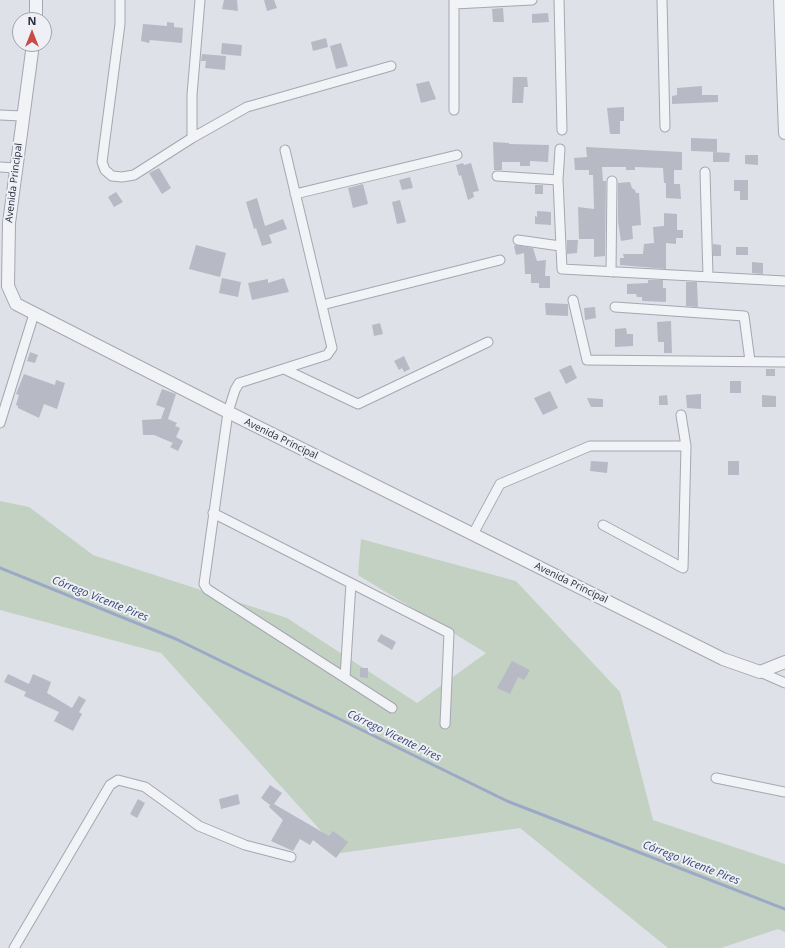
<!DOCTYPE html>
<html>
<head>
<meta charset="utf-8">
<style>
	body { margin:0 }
	#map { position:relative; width:785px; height:948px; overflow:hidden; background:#dfe1e8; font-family:"Open Sans",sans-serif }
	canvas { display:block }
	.north { position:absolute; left:12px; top:12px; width:40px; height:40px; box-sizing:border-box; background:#eff0f6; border:1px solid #a0a2ac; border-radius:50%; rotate:0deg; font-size:11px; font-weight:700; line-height:16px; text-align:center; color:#292d3e }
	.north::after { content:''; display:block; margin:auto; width:14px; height:18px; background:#c94b49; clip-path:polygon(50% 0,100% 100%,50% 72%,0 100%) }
</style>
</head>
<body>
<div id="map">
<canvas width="785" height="948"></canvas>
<div class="north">N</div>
</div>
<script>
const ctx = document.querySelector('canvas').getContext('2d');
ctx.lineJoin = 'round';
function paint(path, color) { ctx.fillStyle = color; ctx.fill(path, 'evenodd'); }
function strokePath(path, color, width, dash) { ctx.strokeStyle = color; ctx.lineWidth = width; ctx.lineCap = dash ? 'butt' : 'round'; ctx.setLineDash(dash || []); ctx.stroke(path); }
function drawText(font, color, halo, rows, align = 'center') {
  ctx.font = font + ' "Open Sans",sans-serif'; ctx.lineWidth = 4; ctx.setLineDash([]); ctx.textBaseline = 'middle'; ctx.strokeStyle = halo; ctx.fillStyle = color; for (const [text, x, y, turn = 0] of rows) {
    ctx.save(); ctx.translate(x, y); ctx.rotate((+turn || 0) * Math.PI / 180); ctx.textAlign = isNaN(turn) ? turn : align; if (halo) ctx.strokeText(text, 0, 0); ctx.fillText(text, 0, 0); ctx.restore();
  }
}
paint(new Path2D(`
	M0 501 29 507 93 555 287 618 417 703 486 653 358 575 361 539 516 581 620 692 653 820 785 864V932L778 929 721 948H668L520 828 341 853 161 653 0 610Z`), '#c2d1c1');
strokePath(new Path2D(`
	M0 568 176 639 507 801 785 909`), '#9ba9c7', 3);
paint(new Path2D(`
	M224 0H237L238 11 222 9Z
	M264 0H274L277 8 267 11Z
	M503 8 504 22H493L492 9Z
	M548 13 549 22 532 23V14Z
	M167 22 174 23V27L183 28 182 43 150 40 149 43 141 41 143 24 167 26Z
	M326 38 328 47 313 51 311 42Z
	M222 43 242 45 241 56 221 54Z
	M341 43 348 66 336 69 330 46Z
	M202 54 226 56 225 70 205 68 206 61H201Z
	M513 77H527L528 87H524L523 103H512Z
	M429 81 436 99 421 103 416 84Z
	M702 86V95H718V102L672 104V96L677 95V88Z
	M624 107V121H620V134H610L607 108Z
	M691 138 717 139V152L691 151Z
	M493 142 509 143V144L549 145 548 162 530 161V166H520V162H502V170H494Z
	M586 147 682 152V170H674V184H680L681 199 666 198V183H664L663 168 635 167V170H626V167H602L603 181H606L605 256 594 257V239H579L578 207 594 209 593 175H589V170H575L574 158 587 157Z
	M713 152 730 153 729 162H713Z
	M745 155H758V165L745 164Z
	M463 163 464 165 471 163 479 191 473 192 474 197 468 200 461 175 459 176 456 165Z
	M159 168 171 188 162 194 149 173Z
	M410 177 413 188 402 190 399 180Z
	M734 180H748V200H740V191H734Z
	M630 182 632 188 635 190 636 193H639L641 225 632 226 633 239 621 241 618 222V183Z
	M363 184 368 204 353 208 348 188Z
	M535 185H543V194H535Z
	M116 192 123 202 114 207 108 197Z
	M257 198 265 226 283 219 287 229 269 235 272 243 262 246 256 228 254 229 246 202Z
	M400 200 406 222 397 224 392 202Z
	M537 211 551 212V225L535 224V216L537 217Z
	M664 213 677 214V230H683V238H676V244L666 243V269L620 265V258H624L623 254H643L644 244 654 243 653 227 664 226Z
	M567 240H578L577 253 567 254Z
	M713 244 721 245V256H713Z
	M196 245 226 253 220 277 189 269Z
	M516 245 533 248 537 261 546 260 545 276H550V288H539V283H531V274H525L524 253 516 255 514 246Z
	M736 247H748V255H736Z
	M752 262 763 263V274L752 273Z
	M222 278 241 282 238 297 219 293Z
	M284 278 289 292 252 300 248 283 268 279V283Z
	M648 280H663V288H666V302L642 301V297H637L636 294H627V284L648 283Z
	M686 282H697L698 307 686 306Z
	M545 303 568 304V316L546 315Z
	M595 307 596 318 585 320 584 308Z
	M671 321 672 353H664V342H658L657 322Z
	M380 323 383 334 374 336 372 325Z
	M626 328 627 334H633V346L615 347V329Z
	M30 352 38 355 35 363 27 361Z
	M404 356 410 369 404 372 402 368 399 370 394 361Z
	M571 365 577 378 566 384 559 370Z
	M766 369H775V376H766Z
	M24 374 55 385 56 380 65 383 57 409 44 404 39 418 18 408V406L16 405 19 395 16 394Z
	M730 381H741V393H730Z
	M162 389 176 394 168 419 177 423 175 426 180 428 176 437 183 441 178 451 170 447 173 443 154 435H143L142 420 161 419 165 408 156 405Z
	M550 391 558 408 543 415 534 398Z
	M701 394V409L687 408 686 395Z
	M667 395 668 405H659V396Z
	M762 395 776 396V407H762Z
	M587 398 603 399V407H591Z
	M591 461 608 462 607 473 590 471Z
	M728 461H739V475H728Z
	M381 634 396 642 392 650 377 641Z
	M512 661 530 670 524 680 518 677 510 694 497 688Z
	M360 668H368V678L360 677Z
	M8 674 29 684 33 674 51 682 47 693 72 708 79 696 86 700 79 712 82 714 73 731 54 721 59 712 24 696 26 692 4 682Z
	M270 785 282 793 274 804 329 836 333 831 348 842 336 858 313 840 310 845 300 839 293 851 271 841 283 820 269 807 270 805 261 798Z
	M238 794 240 804 221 809 219 799Z
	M138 799 145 803 137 818 130 814Z`), '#b7bac4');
const minor = new Path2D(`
	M120 0V24L102 162 105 170 112 176 122 177 134 175 192 138 247 107 391 66
	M559 0 562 130
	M662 0 665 127
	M454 4 532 0
	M454 110V0
	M0 115 22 116
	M192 138V95L200 0
	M560 149 558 180 562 269 785 281
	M285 150 332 348 327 355 239 383 235 390 228 412 204 584 207 589 392 708
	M0 167 16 168
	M705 172 708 276
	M497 176 558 180
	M295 194 457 155
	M518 240 560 246
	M611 272 612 181
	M573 300 587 360 785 362
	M322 305 500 260
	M615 307 744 316 750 361
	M284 369 358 404 488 342
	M0 423 34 314
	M213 513 449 633 445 724
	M603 525 683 568 686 446 681 415
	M473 534 500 484 590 446H686
	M760 672 785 683
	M345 677 351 583
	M716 778 785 792
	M14 948 110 785 118 780 145 787 199 826 245 845 291 857`);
const tertiary = new Path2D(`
	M780 0 785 133
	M36 20V0
	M33 44 9 223 8 286 16 304 228 412 723 659 760 672 785 662`);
strokePath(minor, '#a5a7b2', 11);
strokePath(tertiary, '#a5a7b2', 14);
strokePath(minor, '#f2f3f6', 9);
strokePath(tertiary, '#f2f3f6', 12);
drawText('10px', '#292d3e', '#eff0f6', [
	["Avenida Principal",14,183,-83],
	["Avenida Principal",281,439,26],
	["Avenida Principal",571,583,26]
]);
drawText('italic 11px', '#344571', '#eff0f6', [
	["Córrego Vicente Pires",100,599,22],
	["Córrego Vicente Pires",394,736,26],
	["Córrego Vicente Pires",691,863,21]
]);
</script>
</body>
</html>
